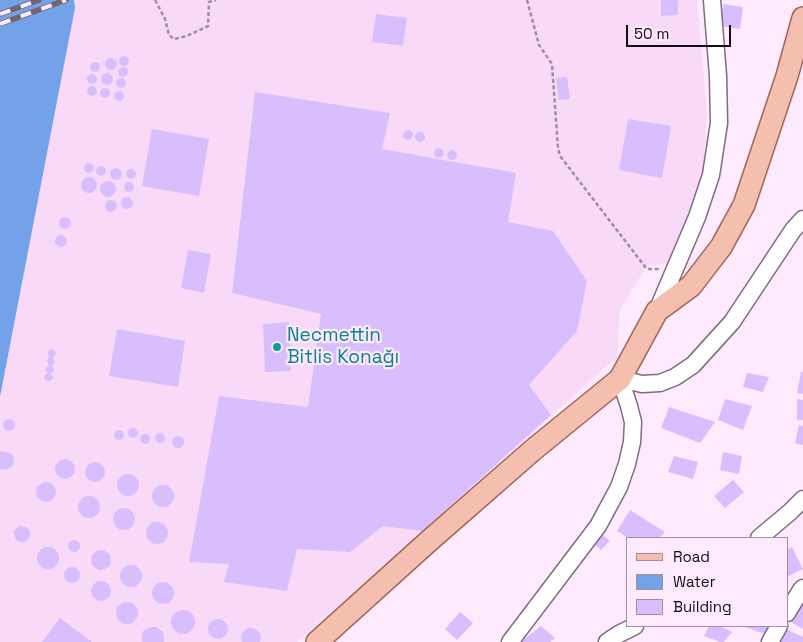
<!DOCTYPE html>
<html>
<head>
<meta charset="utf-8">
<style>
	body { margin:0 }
	#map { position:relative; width:803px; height:642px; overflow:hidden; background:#fdeafd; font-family:"Space Grotesk",sans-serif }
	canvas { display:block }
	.legend { position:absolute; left:626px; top:537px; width:162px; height:90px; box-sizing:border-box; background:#fdeafd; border:1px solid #a091a0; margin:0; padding:6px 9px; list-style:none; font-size:15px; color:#140c14 }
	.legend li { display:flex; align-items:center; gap:10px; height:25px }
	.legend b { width:25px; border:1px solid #a091a0 }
	.scale { position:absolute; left:626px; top:25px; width:105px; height:22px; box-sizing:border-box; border:2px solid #140c14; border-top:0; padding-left:6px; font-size:15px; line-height:18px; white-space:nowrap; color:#140c14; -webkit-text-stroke:4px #fdeafd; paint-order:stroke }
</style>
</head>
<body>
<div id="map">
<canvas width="803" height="642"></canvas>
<ul class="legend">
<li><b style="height:6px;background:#f4bfaf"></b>Road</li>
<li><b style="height:14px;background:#73a2e8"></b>Water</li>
<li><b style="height:14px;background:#d9befe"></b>Building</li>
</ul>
<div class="scale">50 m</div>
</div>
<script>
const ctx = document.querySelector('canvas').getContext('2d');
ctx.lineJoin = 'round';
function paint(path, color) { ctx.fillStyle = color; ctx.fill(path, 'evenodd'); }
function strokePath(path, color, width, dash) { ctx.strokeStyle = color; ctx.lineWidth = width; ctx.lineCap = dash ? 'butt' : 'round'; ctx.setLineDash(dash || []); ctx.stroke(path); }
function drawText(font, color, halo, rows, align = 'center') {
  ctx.font = font + ' "Space Grotesk",sans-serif'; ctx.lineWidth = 4.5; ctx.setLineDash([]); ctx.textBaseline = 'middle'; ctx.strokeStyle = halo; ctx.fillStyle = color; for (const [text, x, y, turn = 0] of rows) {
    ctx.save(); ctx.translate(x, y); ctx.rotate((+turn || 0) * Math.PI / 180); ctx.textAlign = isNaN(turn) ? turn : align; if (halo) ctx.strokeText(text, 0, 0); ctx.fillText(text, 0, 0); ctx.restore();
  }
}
paint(new Path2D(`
	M74 0H697L707 114 702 189 671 263 647 266 620 309 617 357 297 642H0V397L75 8Z`), '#f8daf8');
paint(new Path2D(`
	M0 0H74L75 8 0 397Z`), '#73a2e8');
paint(new Path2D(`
	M661 0H678V15L661 16Z
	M723 4 743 7 740 29 720 26Z
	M376 14 407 18 403 46 372 42Z
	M119 61a5 5 0 1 1 10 0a5 5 0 1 1-10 0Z
	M105 64a6 6 0 1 1 12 0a6 6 0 1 1-12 0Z
	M90 67a5 5 0 1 1 10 0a5 5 0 1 1-10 0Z
	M118 72a5 5 0 1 1 10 0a5 5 0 1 1-10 0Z
	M101 79a6 6 0 1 1 12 0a6 6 0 1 1-12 0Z
	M87 79a5 5 0 1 1 10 0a5 5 0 1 1-10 0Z
	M567 77 570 99 559 100 556 78Z
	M116 83a5 5 0 1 1 10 0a5 5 0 1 1-10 0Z
	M87 91a5 5 0 1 1 10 0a5 5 0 1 1-10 0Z
	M100 93a5 5 0 1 1 10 0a5 5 0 1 1-10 0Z
	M114 96a5 5 0 1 1 10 0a5 5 0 1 1-10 0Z
	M255 92 390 113 382 149 516 173 508 222 553 231 587 281 577 331 529 385 551 415 422 531 383 526 350 552 297 549 287 591 224 582 229 564 189 562 219 396 308 407 321 314 232 293Z
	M628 119 671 126 662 178 619 170Z
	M152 129 209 139 199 196 142 186Z
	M403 135a5 5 0 1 1 10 0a5 5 0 1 1-10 0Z
	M415 137a5 5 0 1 1 10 0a5 5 0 1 1-10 0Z
	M434 153a5 5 0 1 1 10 0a5 5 0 1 1-10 0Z
	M447 155a5 5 0 1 1 10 0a5 5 0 1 1-10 0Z
	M84 168a5 5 0 1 1 10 0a5 5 0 1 1-10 0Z
	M96 171a5 5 0 1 1 10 0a5 5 0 1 1-10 0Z
	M110 174a6 6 0 1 1 12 0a6 6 0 1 1-12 0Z
	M126 174a5 5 0 1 1 10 0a5 5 0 1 1-10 0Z
	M81 185a8 8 0 1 1 16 0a8 8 0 1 1-16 0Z
	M100 189a8 8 0 1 1 16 0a8 8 0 1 1-16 0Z
	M124 187a5 5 0 1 1 10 0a5 5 0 1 1-10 0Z
	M121 203a6 6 0 1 1 12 0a6 6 0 1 1-12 0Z
	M105 206a6 6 0 1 1 12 0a6 6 0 1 1-12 0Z
	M59 223a6 6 0 1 1 12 0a6 6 0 1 1-12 0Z
	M55 241a6 6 0 1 1 12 0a6 6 0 1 1-12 0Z
	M188 250 211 254 204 293 181 288Z
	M289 322 291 371 265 372 263 324Z
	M117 329 185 341 178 387 109 376Z
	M52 349 56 352 55 356 53 357 55 362 52 366 54 369 53 372 50 373 53 377 52 379 50 381H48L45 380 44 377 45 375 48 373 45 369 49 365 47 361 48 358 50 357 48 355V352L49 350Z
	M801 372H803V394L797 393Z
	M747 373 769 377 763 392 743 387Z
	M725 399 752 406 743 430 718 420Z
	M797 399 803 400V420H797Z
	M669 407 715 422 700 443 661 428Z
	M3 425a6 6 0 1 1 12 0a6 6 0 1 1-12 0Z
	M799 425 803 426V445L795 443Z
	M128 433a5 5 0 1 1 10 0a5 5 0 1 1-10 0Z
	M114 435a5 5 0 1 1 10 0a5 5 0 1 1-10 0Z
	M155 438a5 5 0 1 1 10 0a5 5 0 1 1-10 0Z
	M140 439a5 5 0 1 1 10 0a5 5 0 1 1-10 0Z
	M172 442a6 6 0 1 1 12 0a6 6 0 1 1-12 0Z
	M2 451 11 453 13 456 14 460 13 465 10 468 6 470 0 469V452Z
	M723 452 742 456 739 474 720 470Z
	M674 456 698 462 693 479 668 472Z
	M55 469a10 10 0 1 1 20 0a10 10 0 1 1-20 0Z
	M85 472a10 10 0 1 1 20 0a10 10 0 1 1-20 0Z
	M117 485a11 11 0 1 1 22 0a11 11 0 1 1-22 0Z
	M733 480 744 492 725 508 714 496Z
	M36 492a10 10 0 1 1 20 0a10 10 0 1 1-20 0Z
	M152 496a11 11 0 1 1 22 0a11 11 0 1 1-22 0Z
	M78 507a11 11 0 1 1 22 0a11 11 0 1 1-22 0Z
	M113 519a11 11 0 1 1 22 0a11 11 0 1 1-22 0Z
	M630 510 665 532 659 538H629L617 531Z
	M146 533a11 11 0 1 1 22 0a11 11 0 1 1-22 0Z
	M14 534a8 8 0 1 1 16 0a8 8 0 1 1-16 0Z
	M602 534 610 541 601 550 594 543Z
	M68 546a6 6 0 1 1 12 0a6 6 0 1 1-12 0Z
	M37 558a11 11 0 1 1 22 0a11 11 0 1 1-22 0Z
	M792 547 803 569 787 577V550Z
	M91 560a10 10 0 1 1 20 0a10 10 0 1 1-20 0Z
	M120 576a11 11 0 1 1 22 0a11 11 0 1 1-22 0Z
	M64 575a8 8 0 1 1 16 0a8 8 0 1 1-16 0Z
	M91 591a10 10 0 1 1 20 0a10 10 0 1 1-20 0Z
	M152 593a11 11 0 1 1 22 0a11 11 0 1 1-22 0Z
	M803 599V629L787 620Z
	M116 613a11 11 0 1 1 22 0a11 11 0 1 1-22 0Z
	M171 622a12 12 0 1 1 24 0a12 12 0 1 1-24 0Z
	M460 612 473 623 457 640 445 629Z
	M60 618 92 642H42Z
	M208 629a10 10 0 1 1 20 0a10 10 0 1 1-20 0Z
	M541 626 555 638 550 642H520Z
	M709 626H720L732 632 724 642H720L704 636Z
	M742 626H769L765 634Z
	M151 627H156L163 632 164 636V642H142V636L143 631Z
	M782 627 803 637V642H775Z
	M249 628H253L257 630 260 634 261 638 260 642H242L241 637 242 633 245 630Z`), '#d9befe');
const minor = new Path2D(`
	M657 311 697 217 711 175 719 123 718 76 712 0
	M620 379 642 384 660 383 675 377 693 365 732 322 793 230 803 219
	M759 538 790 512 803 499
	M787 613 801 590 803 588
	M510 642 598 526 619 487 627 464 632 442 633 422 629 406 620 379
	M607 642 619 634 635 626
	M770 642 779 626`);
const major = new Path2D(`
	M317 642 430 540 533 450 620 379 657 311 691 286 721 247 744 205 787 76 803 18`);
strokePath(minor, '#806b80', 19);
strokePath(major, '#a06556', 24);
strokePath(new Path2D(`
	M155 0 165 19 169 35 174 39 187 36 208 26 209 2 216 0
	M527 0 539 45 552 64 558 148 560 156 646 268 649 269H659`), '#9e8f9e', 2.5, [4, 2.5]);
strokePath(minor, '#fff', 16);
strokePath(major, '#f4bfaf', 21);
const rail = new Path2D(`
	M0 14 39 0
	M0 24 66 0`);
strokePath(rail, '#716571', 5.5);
strokePath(rail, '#fdeafd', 4, [11]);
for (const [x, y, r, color] of [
	[277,347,5,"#0f9aa8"]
]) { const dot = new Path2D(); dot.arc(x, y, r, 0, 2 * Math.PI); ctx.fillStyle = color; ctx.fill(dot); strokePath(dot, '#fdeafd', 2); }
drawText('19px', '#0d838f', '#fdeafd', [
	["Necmettin",287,336],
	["Bitlis Konağı",287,358]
], 'left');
</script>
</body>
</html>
